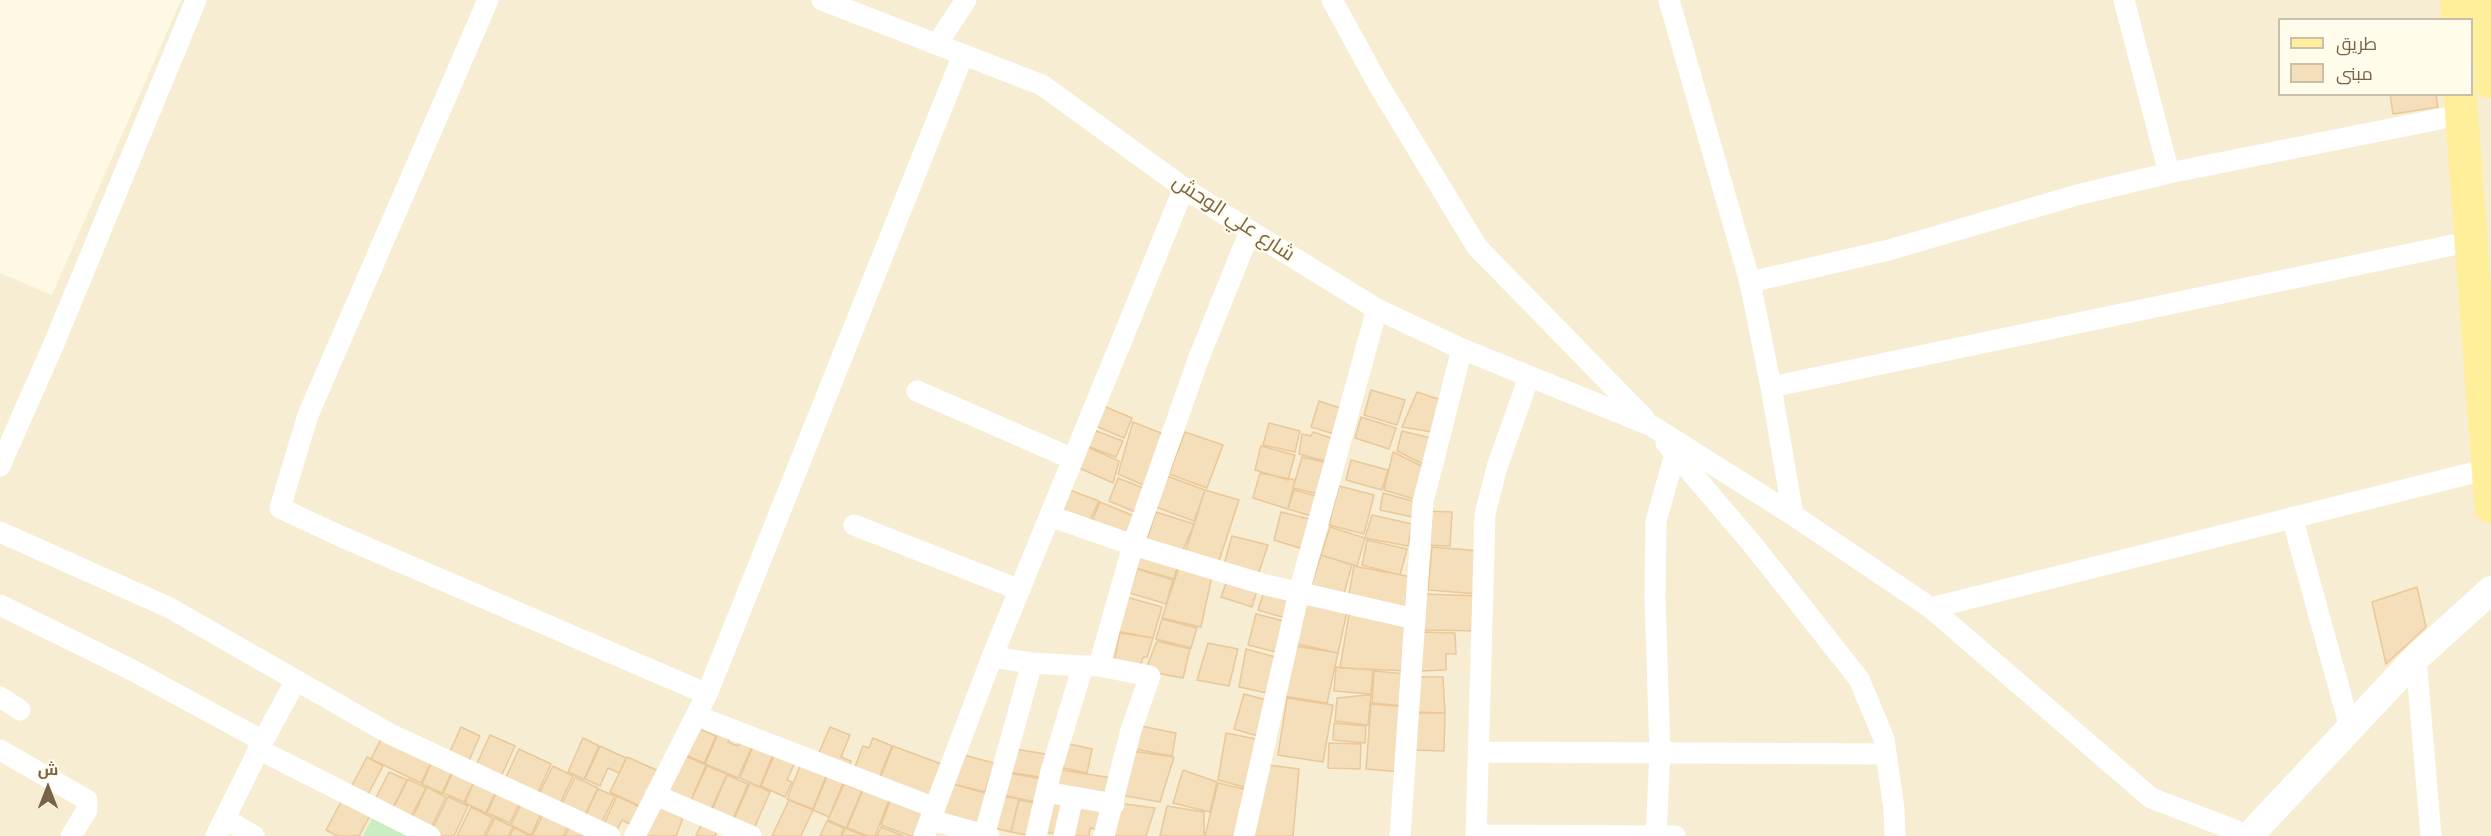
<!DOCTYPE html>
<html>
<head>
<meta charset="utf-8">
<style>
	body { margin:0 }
	#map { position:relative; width:2491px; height:836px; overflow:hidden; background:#fef9e5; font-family:Poppins,Cairo,sans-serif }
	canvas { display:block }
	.legend { position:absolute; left:2278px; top:18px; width:195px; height:78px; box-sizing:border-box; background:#fffcec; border:2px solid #c9bfaa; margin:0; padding:8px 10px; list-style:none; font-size:18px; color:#796348 }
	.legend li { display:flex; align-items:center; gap:12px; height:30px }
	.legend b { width:30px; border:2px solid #c9bfaa }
	.north { position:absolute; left:18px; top:758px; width:60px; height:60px; -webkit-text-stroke:4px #fffcec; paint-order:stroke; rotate:0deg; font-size:16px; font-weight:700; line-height:24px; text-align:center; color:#796348 }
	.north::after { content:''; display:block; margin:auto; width:21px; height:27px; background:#796348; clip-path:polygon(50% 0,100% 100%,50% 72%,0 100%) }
</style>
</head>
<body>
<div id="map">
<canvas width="2491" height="836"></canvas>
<ul class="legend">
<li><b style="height:8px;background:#ffee9a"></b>طريق</li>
<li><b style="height:16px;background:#f5deba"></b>مبنى</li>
</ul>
<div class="north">ش</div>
</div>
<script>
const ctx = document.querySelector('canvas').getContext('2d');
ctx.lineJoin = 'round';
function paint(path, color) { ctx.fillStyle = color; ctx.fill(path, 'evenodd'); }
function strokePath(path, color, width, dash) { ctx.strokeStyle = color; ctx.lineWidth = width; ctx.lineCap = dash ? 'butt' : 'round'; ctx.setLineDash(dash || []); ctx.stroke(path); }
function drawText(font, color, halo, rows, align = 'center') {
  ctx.font = font + ' Poppins,Cairo,sans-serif'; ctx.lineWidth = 4.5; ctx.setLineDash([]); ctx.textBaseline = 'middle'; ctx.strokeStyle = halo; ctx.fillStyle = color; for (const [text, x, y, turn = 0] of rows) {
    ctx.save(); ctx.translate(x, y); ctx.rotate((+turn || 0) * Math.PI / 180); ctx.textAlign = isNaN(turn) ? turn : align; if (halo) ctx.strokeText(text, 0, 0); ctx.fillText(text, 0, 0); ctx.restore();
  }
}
paint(new Path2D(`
	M181 0H2491V836H0V273L52 295ZM2280 20H2472V94H2280Z`), '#f6edd2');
paint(new Path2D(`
	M374 815 408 836H363Z`), '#caedc2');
const building = new Path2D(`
	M2390 94H2436L2438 107 2393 114Z
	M1371 390 1405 400 1397 425 1364 415Z
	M1417 392 1450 403 1438 433 1402 427Z
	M1319 401 1349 411 1341 436 1311 427Z
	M1101 405 1132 418 1124 438 1091 424Z
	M1361 417 1396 428 1389 449 1355 438Z
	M1133 422 1166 435 1148 487 1118 474Z
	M1269 423 1300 431 1295 452 1263 445Z
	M1091 429 1123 441 1116 457 1084 445Z
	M1402 431 1435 439 1427 466 1397 451Z
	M1185 432 1223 445 1207 488 1169 474Z
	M1313 432 1337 440 1332 463 1299 454 1302 434 1311 436Z
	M1085 446 1119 461 1113 483 1077 467Z
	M1261 446 1295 455 1288 480 1255 470Z
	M1393 452 1428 469 1421 501 1384 490Z
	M1302 457 1337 465 1327 496 1293 488Z
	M1351 460 1388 470 1382 490 1346 480Z
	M1260 473 1295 480 1288 509 1253 498Z
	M1167 476 1205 490 1194 521 1156 507Z
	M1118 478 1146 489 1140 514 1109 501Z
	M1339 486 1374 495 1364 534 1329 525Z
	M1064 488 1099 501 1087 527 1052 515Z
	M1205 490 1239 500 1217 567 1184 556Z
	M1294 490 1324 498 1318 518 1288 509Z
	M1383 493 1420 503 1417 518 1380 510Z
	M1100 502 1139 518 1131 542 1090 526Z
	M1426 511 1452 512 1450 546 1424 545Z
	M1156 512 1194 524 1181 555 1146 542Z
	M1281 512 1317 521 1309 551 1274 540Z
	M1372 515 1412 524 1408 546 1365 538Z
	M1330 527 1365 538 1357 566 1321 555Z
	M1232 536 1268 545 1257 578 1223 568Z
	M1367 540 1407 549 1400 575 1362 565Z
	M1432 547 1481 551 1478 594 1428 590Z
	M1142 549 1179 560 1174 579 1136 568Z
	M1321 555 1352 565 1342 600 1310 590Z
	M1181 561 1213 571 1201 627 1162 618Z
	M1354 566 1412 577 1406 610 1348 600Z
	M1137 569 1173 580 1166 604 1130 593Z
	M1228 578 1258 587 1252 607 1221 597Z
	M1266 585 1296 594 1289 619 1258 610Z
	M2417 587 2426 627 2386 664 2372 602Z
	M1424 594 1481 596 1480 631 1423 630Z
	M1126 597 1162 607 1153 638 1116 631Z
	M1303 597 1348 607 1338 653 1293 643Z
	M1350 608 1412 621 1408 671 1340 668Z
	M1256 614 1288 622 1280 653 1248 645Z
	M1162 619 1197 628 1191 648 1156 639Z
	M1421 632 1455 633 1456 654H1446V670L1420 671Z
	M1120 633 1153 638 1147 657H1143L1139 671 1113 665Z
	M1157 641 1190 649 1183 678 1145 671Z
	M1208 643 1238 649 1229 686 1197 680Z
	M1296 646 1338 653 1327 703 1283 696Z
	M1246 649 1279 658 1272 694 1239 687Z
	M1336 667 1373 670 1371 694 1334 691Z
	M1374 671 1407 674 1406 706 1372 703Z
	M1416 677H1443L1445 713 1415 712Z
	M1244 694 1270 701 1261 737 1234 729Z
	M1367 695H1371L1368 725 1335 721 1337 698Z
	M1287 698 1333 705 1323 762 1278 755Z
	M1371 704 1406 707 1401 772 1366 769Z
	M1415 713H1445L1444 751 1414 750Z
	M1334 723 1366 726 1365 743 1333 740Z
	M1135 725 1176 733 1172 756 1130 748Z
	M693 726 716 736 704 763 681 753Z
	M461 727 480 736 466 767 447 758Z
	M721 727 732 732 728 742 738 746 742 737 754 742 738 778 705 764Z
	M830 727 850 735 841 757 851 761 847 772 816 760Z
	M1226 733 1261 740 1251 789 1218 780Z
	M383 735 433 759 421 783 371 759Z
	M490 735 515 746 499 781 474 770Z
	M583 738 599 746 584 779 568 772Z
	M873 738 892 746 878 781 853 772 863 746 869 748Z
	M1065 743 1092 749 1087 773 1058 767Z
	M1329 743 1361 744 1360 769 1328 768Z
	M754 744 774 752 760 787 740 778Z
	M600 746 626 758 619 773 608 768 600 786 585 779Z
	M893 746 944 765 931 801 879 781Z
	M1009 748 1051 755 1045 778 1003 771Z
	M519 749 551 764 535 799 503 784Z
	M776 751 796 760 787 780 792 782 785 797 761 786Z
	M1132 751 1174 757 1160 802 1120 795Z
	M681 754 706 765 689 805 663 794Z
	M960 754 994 763 985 792 949 783Z
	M367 757 383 766 365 800 349 791Z
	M627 757 663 773 646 809 610 792Z
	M432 761 453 770 442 793 422 784Z
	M802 761 828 771 813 809 787 799Z
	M1260 764 1299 769 1293 836H1251Z
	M553 766 573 776 558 808 537 798Z
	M707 766 727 774 709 814 689 805Z
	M1056 769 1112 778 1107 801 1051 791Z
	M454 770 475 779 464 802 443 793Z
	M1183 770 1217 782 1210 812 1173 803Z
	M389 772 407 780 390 813 373 804Z
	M1003 772 1047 780 1041 803 997 794Z
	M828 774 844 781 829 817 813 810Z
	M727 775 748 784 731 824 710 815Z
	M575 777 598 788 582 821 559 810Z
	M408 779 426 788 408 822 391 813Z
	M475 779 497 789 486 813 465 803Z
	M750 783 770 792 752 833 732 824Z
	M949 783 989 794 978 829 936 818Z
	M1218 783 1252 791 1240 836H1205Z
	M844 784 862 791 846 828 828 820Z
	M427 787 446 797 429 832 410 823Z
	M498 789 521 800 510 823 487 813Z
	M598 789 615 796 599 828 583 821Z
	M863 790 889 800 875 836H868L847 828Z
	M997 795 1019 799 1011 832 990 827Z
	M617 796 644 809 636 827 622 820 614 836 601 830Z
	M448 797 468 806 454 836H434L430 834Z
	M1049 797 1067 799 1060 834 1042 832Z
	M343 798 372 812 359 836H337L326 830Z
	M523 800 543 810 531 835 511 825Z
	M789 800 813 810 801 836H772Z
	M1019 800 1040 804 1033 836 1011 832Z
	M1076 800 1106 805 1101 830 1090 828 1089 836H1069Z
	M890 801 925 815 917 836H910L881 825Z
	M1117 803 1155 808 1146 836H1106Z
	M653 805 683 818 676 836H640Z
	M1167 806 1204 812V836H1160Z
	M471 807 493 818 484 836H457Z
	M545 811 569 824 563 836H532Z
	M495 818 513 827 508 836H486Z
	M827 821 844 828 841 836H820Z
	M702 823 718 830 715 836H696Z
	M571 824 592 836H565Z
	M881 827 901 835 903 836H877Z
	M514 828 531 836H510Z
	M845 828 865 836H842Z`);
paint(building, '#f5deba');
strokePath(building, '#e9c899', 1.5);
strokePath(new Path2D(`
	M488 0 308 415 280 508 340 536 707 694
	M822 0 1042 85 1184 188 1250 231 1377 309 1462 349 1652 426 1793 515 1931 608 2151 798 2250 836
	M1332 0 1378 84 1477 247 1645 419
	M1669 0 1750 282 1771 387 1793 515
	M2124 0 2169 173
	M937 44 966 0
	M1750 282 1889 250 2077 195 2169 173 2460 115
	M1771 387 2472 241
	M917 391 1073 459
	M1666 443 1753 545 1859 679 1884 739 1894 809 1895 836
	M0 466 53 346 196 0
	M1050 516 1133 545 1266 585 1415 619
	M2292 517 2350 728
	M854 525 1020 590
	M0 532 170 608 390 734 610 836
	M0 605 132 670 263 741
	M1931 608 2488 469
	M992 657 1032 663 1083 666
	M2416 658 2431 836
	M1099 666 1133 545 1198 360 1250 231
	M0 697 20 710
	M697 716 935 808
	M258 749 430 836
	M0 750 87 800V810L71 836
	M1479 752 1886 754
	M1046 792 1114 804
	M655 795 751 836
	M224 819 254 836
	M931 820 989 836
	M1476 835 1675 836
	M216 836 263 741 296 680
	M635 836 707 694 963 55
	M924 836 992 657 1184 188
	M984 836 1032 663
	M1036 836 1051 771 1083 666H1099L1150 676 1131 730 1104 836
	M1064 836 1073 797
	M1244 836 1299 592 1377 309
	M1400 836 1423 502 1462 349
	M1476 836 1485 514 1497 467 1529 377
	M1656 836 1660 752 1655 599 1656 521 1675 454`), '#fff', 21);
strokePath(new Path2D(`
	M2249 836 2416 658 2491 590`), '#fff', 28);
strokePath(new Path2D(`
	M2457 0 2458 20
	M2487 0 2491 82
	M2460 94 2491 507`), '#ffee9a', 33);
drawText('20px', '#796348', '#fffcec', [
	["شارع علي الوحش",1233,219,33]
]);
</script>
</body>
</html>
